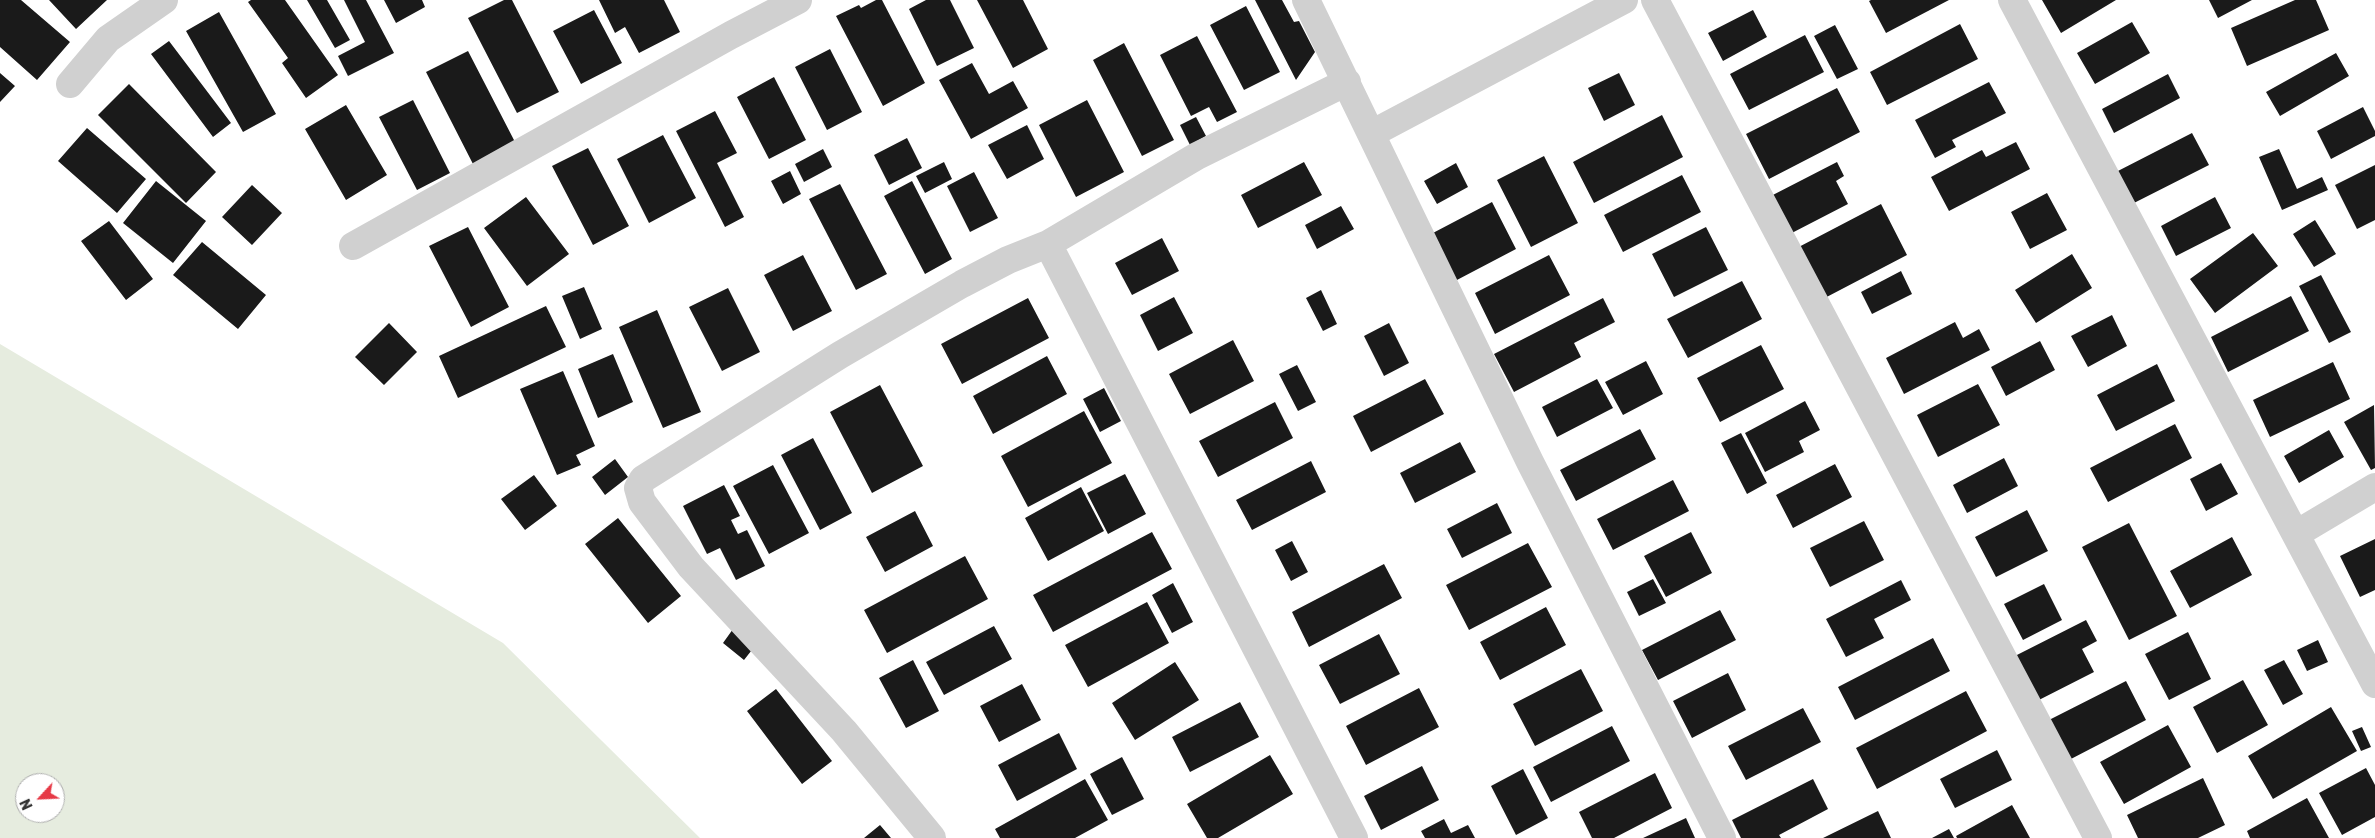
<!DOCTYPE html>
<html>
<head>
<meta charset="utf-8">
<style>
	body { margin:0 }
	#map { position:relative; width:2375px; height:838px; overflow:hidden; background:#fff; font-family:Rubik,sans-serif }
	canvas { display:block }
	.north { position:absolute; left:15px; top:773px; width:50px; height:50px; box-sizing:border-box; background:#fff; border:1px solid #adadad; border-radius:50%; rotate:245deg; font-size:14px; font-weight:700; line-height:20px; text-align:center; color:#333 }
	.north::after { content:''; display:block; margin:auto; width:18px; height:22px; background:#e63946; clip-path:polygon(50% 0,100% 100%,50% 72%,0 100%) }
</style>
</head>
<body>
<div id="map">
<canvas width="2375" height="838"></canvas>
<div class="north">N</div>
</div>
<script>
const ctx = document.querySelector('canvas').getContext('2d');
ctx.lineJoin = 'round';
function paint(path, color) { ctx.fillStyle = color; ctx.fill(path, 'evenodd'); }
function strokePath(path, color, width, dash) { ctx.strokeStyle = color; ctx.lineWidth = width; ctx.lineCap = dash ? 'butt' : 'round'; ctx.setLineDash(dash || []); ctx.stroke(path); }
paint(new Path2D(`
	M0 344 503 643 700 838H0ZM25 783H55V813H25Z`), '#e6ecdf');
paint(new Path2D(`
	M0 0H21L70 42 37 80 0 47Z
	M49 0H107L76 29Z
	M251 0H285L338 75 306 98 282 63 288 58 248 2Z
	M307 0H327L350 40 335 48Z
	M344 0H366L394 53 348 76 338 56 365 42Z
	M384 0H422L425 7 396 23Z
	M504 0H512L559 92 517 113 468 18Z
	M599 0H664L680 32 639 53 625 27 615 33Z
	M876 0H882L925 83 883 106 836 16 859 5 861 8Z
	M926 0H950L974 48 937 66 909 9Z
	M977 0H1023L1048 49 1013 68Z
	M1255 0H1282L1294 22 1299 21 1315 52 1296 80Z
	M1871 0H1949L1886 33 1869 1Z
	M2042 0H2116L2061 33Z
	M2209 0H2252L2218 18Z
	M2295 0H2316L2329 30 2247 66 2231 28Z
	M1246 6 1280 72 1244 90 1210 25Z
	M594 10 622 63 581 84 553 31Z
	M1753 10 1767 37 1723 61 1708 33Z
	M219 12 276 114 243 132 186 31Z
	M2132 22 2150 53 2095 84 2077 53Z
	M1960 24 1978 59 1887 105 1870 72Z
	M1835 25 1858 69 1837 79 1814 36Z
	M1805 35 1824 72 1749 110 1730 74Z
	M1197 36 1237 112 1217 122 1209 107 1191 116 1160 55Z
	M169 41 231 123 213 137 151 54Z
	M1124 43 1174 140 1142 156 1093 60Z
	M830 49 862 112 827 130 795 67Z
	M468 51 515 142 473 164 426 72Z
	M2336 53 2349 76 2280 116 2266 92Z
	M972 63 989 94 1013 81 1028 108 971 139 939 80Z
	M0 73 15 86 0 102Z
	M1619 73 1635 105 1604 121 1588 88Z
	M2168 74 2180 98 2114 133 2102 109Z
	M774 77 806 140 769 159 737 97Z
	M1989 82 2006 113 1952 140 1956 147 1935 158 1915 120Z
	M129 84 216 172 186 203 98 115Z
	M1837 88 1860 132 1769 179 1746 134Z
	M413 100 450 173 417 190 379 117Z
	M1087 100 1124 172 1076 197 1039 125Z
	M346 105 387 175 346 200 305 129Z
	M2363 107 2375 131V136L2331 159 2317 131Z
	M715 111 737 153 717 163 744 217 725 227 676 131Z
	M1662 115 1683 157 1594 203 1573 162Z
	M1196 117 1206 136 1190 145 1180 125Z
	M1027 125 1044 159 1007 179 988 145Z
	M87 128 146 179 117 213 58 161Z
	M2192 133 2209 165 2130 205 2114 173Z
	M663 135 696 198 649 223 617 159Z
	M907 138 922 168 889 185 874 155Z
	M2016 142 2030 169 1949 211 1931 177 1982 150 1986 157Z
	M588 148 629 226 593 245 552 166Z
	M823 149 832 167 804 182 795 164Z
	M2279 149 2297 189 2322 177 2328 190 2282 210 2259 157Z
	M1544 156 1578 223 1531 247 1497 180Z
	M944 162 952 179 925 193 916 176Z
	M1304 162 1322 195 1258 228 1241 195Z
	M1837 162 1844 176 1836 181 1848 204 1786 236 1767 198Z
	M1456 163 1468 187 1437 204 1424 181Z
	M2375 165V220L2357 229 2335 185Z
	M790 171 801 194 783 204 771 181Z
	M974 172 998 218 970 232 947 186Z
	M1682 175 1701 212 1623 252 1604 215Z
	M156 181 206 221 173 263 123 223Z
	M912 181 952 259 925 274 884 196Z
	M840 184 887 274 856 290 809 199Z
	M252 185 282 213 252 245 222 217Z
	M2047 193 2067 230 2030 249 2011 212Z
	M526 197 569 254 527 286 484 228Z
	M2215 197 2231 228 2176 256 2161 226Z
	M1492 202 1516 249 1455 281 1431 234Z
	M1881 204 1907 255 1819 301 1793 250Z
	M1341 206 1354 229 1317 249 1305 225Z
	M2315 220 2336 254 2314 267 2293 234Z
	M109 221 153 279 126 300 81 241Z
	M468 227 509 307 471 327 429 246Z
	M1706 227 1728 270 1674 297 1652 254Z
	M2253 233 2278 266 2215 313 2190 279Z
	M1162 238 1179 271 1132 295 1115 263Z
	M202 242 266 295 238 329 173 275Z
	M2072 254 2092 288 2036 323 2015 290Z
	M803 255 832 311 793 331 764 275Z
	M1549 255 1570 295 1495 334 1475 293Z
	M1901 271 1912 294 1872 314 1861 292Z
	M2321 275 2351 332 2329 343 2299 286Z
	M1742 281 1762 319 1688 358 1667 319Z
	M584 287 602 329 580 339 562 296Z
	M728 288 760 352 722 371 689 307Z
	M1321 290 1337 324 1323 331 1306 298Z
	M2291 296 2309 331 2228 372 2211 337Z
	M1174 297 1193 333 1158 351 1140 315Z
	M1028 298 1049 338 962 384 941 344Z
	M1603 298 1615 322 1574 343 1581 357 1514 392 1494 354Z
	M546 306 566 347 458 398 439 356Z
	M657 310 701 412 663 428 619 327Z
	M2112 315 2127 346 2088 367 2071 336Z
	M1955 322 1963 338 1979 329 1990 350 1904 394 1886 358Z
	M389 323 417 352 384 385 355 357Z
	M1389 323 1409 363 1384 376 1364 336Z
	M1233 340 1254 381 1190 414 1169 374Z
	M2040 341 2055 370 2006 396 1991 367Z
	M1761 345 1784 389 1720 422 1697 378Z
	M613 354 633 402 598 418 578 369Z
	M1047 356 1067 394 993 434 973 396Z
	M1646 361 1663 394 1623 415 1605 382Z
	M2333 362 2350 399 2270 437 2253 400Z
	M2157 364 2175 401 2116 431 2097 395Z
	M1297 365 1316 402 1298 411 1279 374Z
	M563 371 595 446 576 455 581 465 557 475 520 389Z
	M1425 379 1444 414 1371 452 1353 416Z
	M1597 379 1613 408 1557 437 1542 407Z
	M1978 384 2000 425 1938 457 1917 415Z
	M880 385 923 466 872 493 830 412Z
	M1104 388 1121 421 1100 432 1083 399Z
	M1805 401 1820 430 1799 441 1804 452 1765 472 1745 433Z
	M1275 402 1293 438 1218 477 1199 441Z
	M2374 405 2375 468 2371 470 2344 422Z
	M1084 411 1112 463 1028 507 1001 456Z
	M2175 424 2192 458 2108 502 2090 468Z
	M1640 429 1656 459 1576 501 1560 470Z
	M2329 430 2344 457 2299 483 2284 456Z
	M1741 433 1767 483 1747 494 1721 443Z
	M813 438 852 513 820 530 781 455Z
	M1460 442 1476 472 1415 503 1400 473Z
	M2004 458 2018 486 1967 513 1953 485Z
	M615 459 628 477 605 495 592 477Z
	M1311 461 1326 492 1252 530 1236 500Z
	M2221 463 2238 494 2206 511 2190 479Z
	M1835 464 1852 497 1793 528 1776 495Z
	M773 465 809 533 769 554 733 486Z
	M1125 474 1146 514 1108 534 1087 493Z
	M534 475 557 506 525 530 501 499Z
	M1673 480 1689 511 1613 550 1597 519Z
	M724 485 740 516 731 520 738 534 747 530 765 566 736 580 720 548 707 554 683 506Z
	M1081 487 1104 531 1048 561 1025 518Z
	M1497 503 1512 533 1462 558 1447 529Z
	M2027 510 2048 551 1996 577 1975 537Z
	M915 511 933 546 885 572 866 537Z
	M618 518 681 596 648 623 585 544Z
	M1864 521 1884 560 1830 587 1810 548Z
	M2129 523 2177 616 2129 640 2082 547Z
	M1152 532 1172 569 1053 632 1033 595Z
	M1691 532 1712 573 1666 597 1644 556Z
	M2232 537 2252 575 2190 608 2170 571Z
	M2375 539V590L2360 597 2340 556Z
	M1292 541 1308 572 1291 581 1275 550Z
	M1528 543 1552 587 1469 630 1446 585Z
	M965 556 988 599 887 653 864 610Z
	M1384 564 1402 598 1309 647 1292 612Z
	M1653 579 1666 603 1639 616 1627 592Z
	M1901 580 1911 600 1874 619 1884 638 1846 657 1826 619Z
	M1173 583 1193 622 1172 633 1152 595Z
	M2044 584 2062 620 2023 640 2004 604Z
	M1147 602 1169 643 1088 687 1065 645Z
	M1546 607 1566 645 1500 680 1480 642Z
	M1720 610 1736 640 1658 680 1642 650Z
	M2086 620 2097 641 2082 649 2094 672 2033 703 2009 659Z
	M994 626 1012 659 944 695 926 662Z
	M733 629 755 646 744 660 723 643Z
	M2188 632 2211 679 2169 700 2145 654Z
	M1379 634 1400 674 1340 704 1319 665Z
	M1933 638 1950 671 1855 720 1838 687Z
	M2318 640 2328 662 2307 671 2297 650Z
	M913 660 939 711 906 728 879 678Z
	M2284 660 2303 694 2283 705 2264 670Z
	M1175 662 1199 700 1135 740 1112 703Z
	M1581 669 1603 711 1535 746 1513 704Z
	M1728 673 1746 710 1692 738 1673 701Z
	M2243 680 2268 725 2217 753 2193 707Z
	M2126 681 2146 720 2069 760 2049 720Z
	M1022 684 1041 720 999 742 980 706Z
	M1419 688 1439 727 1366 765 1346 726Z
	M776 689 832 761 802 784 747 711Z
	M1966 691 1987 731 1877 789 1856 748Z
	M1240 702 1259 737 1190 772 1172 737Z
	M2331 707 2357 751 2273 799 2248 756Z
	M1803 708 1821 742 1746 780 1728 746Z
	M2168 725 2191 767 2124 804 2100 762Z
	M1612 726 1630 761 1551 802 1533 767Z
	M2362 727 2371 747 2361 751 2352 731Z
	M1059 733 1077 769 1017 801 998 765Z
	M1997 750 2012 780 1955 808 1940 779Z
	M1270 755 1293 794 1218 838H1207L1187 804Z
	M1122 757 1144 799 1112 815 1090 774Z
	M1422 766 1439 800 1381 830 1364 796Z
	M2366 768 2375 785V817L2342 835 2319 793Z
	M1523 769 1548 818 1516 835 1491 786Z
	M1655 773 1672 808 1614 838H1592L1579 812Z
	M2203 778 2225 825 2198 838H2138L2127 815Z
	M1085 779 1108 820 1075 838H1000L995 829Z
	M1813 779 1828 809 1779 835 1781 838H1741L1732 820Z
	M2307 798 2329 838H2250L2247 831Z
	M2012 805 2030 838H1957L1956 836Z
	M1878 811 1891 838H1823Z
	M1686 818 1695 838H1643Z
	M1444 819 1451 833 1468 825 1475 838H1425L1421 831Z
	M880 825 891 838H864Z
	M1949 829 1954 838H1932Z`), '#1a1a1a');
strokePath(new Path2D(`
	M1306 0 1530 462 1722 838
	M1655 0 2098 838
	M2012 0 2375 684
	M70 84 108 39 164 0
	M1371 134 1624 0
	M1048 244 1354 838
	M353 246 731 35 798 0
	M2296 534 2375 487
	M932 838 844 731 691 567 642 502 638 488 643 479 840 355 962 284 1008 260 1048 244 1197 156 1347 82`), '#d0d0d0', 28);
</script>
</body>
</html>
